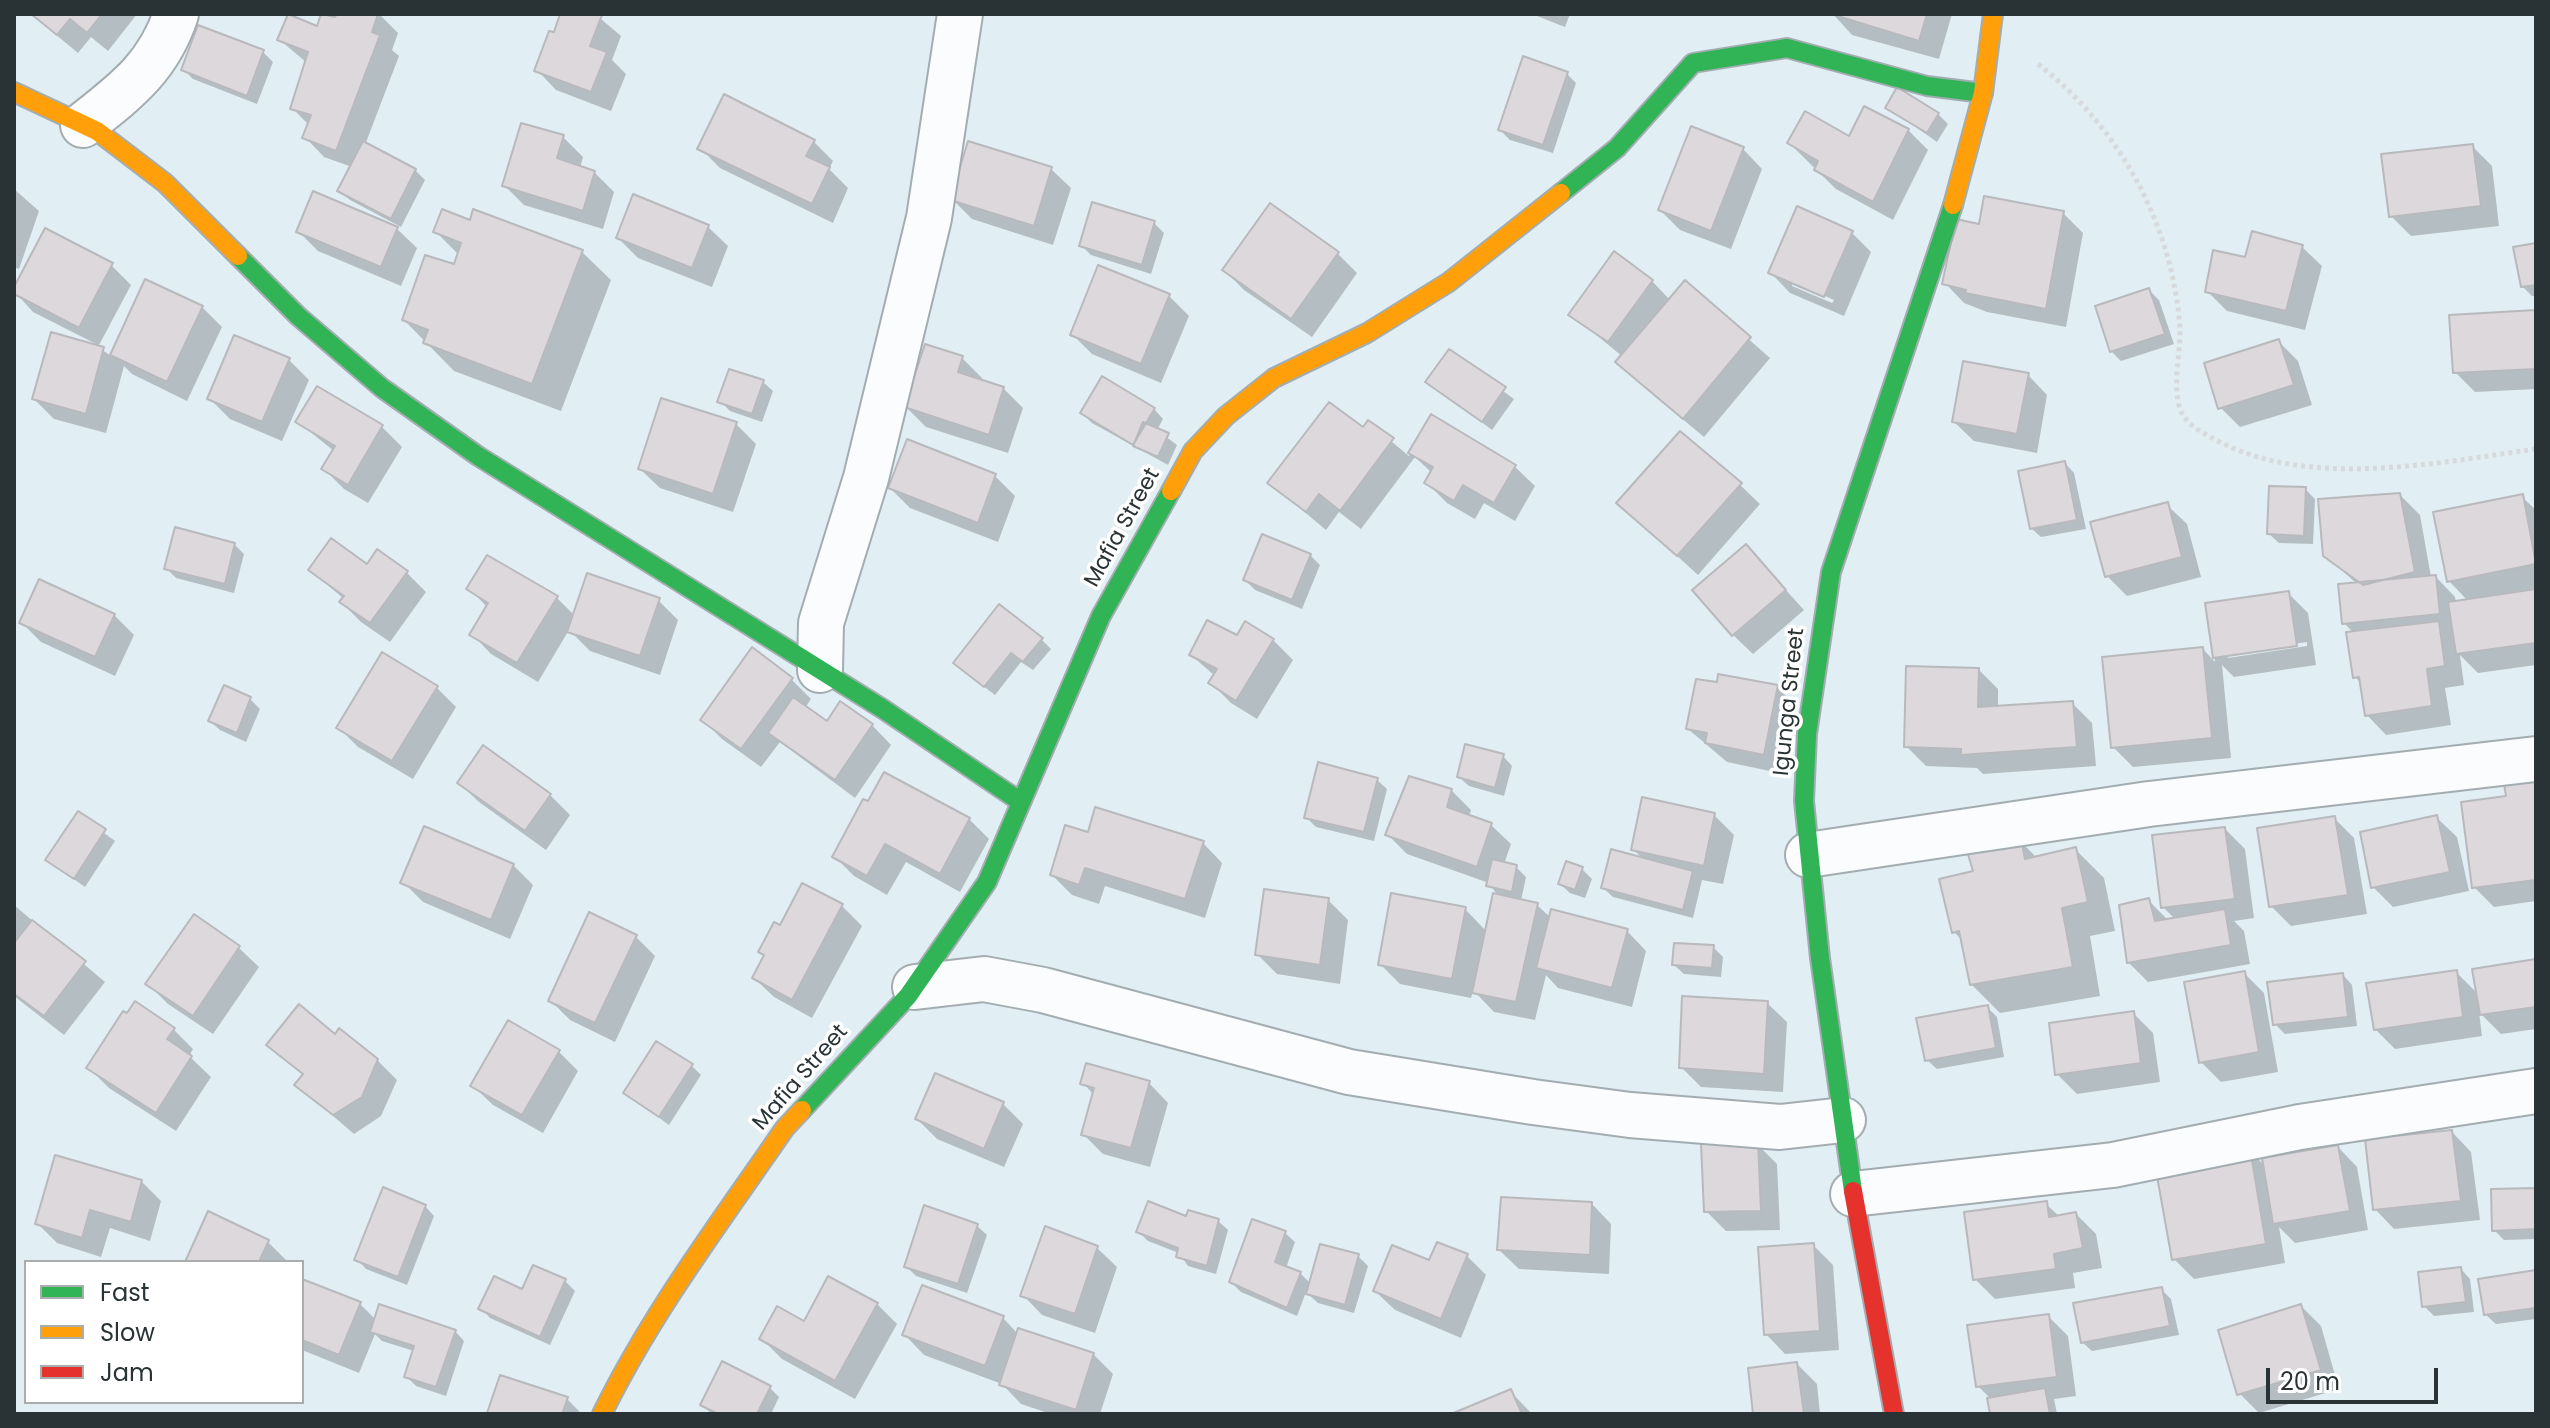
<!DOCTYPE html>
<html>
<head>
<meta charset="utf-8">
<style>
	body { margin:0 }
	#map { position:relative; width:2550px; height:1428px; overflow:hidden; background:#e1eef3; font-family:Poppins,sans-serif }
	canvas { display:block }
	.frame { position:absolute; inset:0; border:16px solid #293335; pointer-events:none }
	.legend { position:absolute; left:24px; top:1260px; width:280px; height:144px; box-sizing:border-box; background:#fff; border:2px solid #a9adae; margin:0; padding:10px 14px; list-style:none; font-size:24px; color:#293335 }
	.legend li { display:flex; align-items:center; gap:16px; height:40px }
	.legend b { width:40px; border:2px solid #a9adae }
	.scale { position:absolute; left:2266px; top:1368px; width:172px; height:36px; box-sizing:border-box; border:4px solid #293335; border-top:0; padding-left:10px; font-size:24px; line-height:28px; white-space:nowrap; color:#293335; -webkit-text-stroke:6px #fff; paint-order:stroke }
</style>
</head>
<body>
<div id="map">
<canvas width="2550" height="1428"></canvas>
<div class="frame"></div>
<ul class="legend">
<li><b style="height:10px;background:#30b455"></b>Fast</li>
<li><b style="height:10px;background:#ff9f0a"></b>Slow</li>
<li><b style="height:10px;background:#e5322d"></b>Jam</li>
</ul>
<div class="scale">20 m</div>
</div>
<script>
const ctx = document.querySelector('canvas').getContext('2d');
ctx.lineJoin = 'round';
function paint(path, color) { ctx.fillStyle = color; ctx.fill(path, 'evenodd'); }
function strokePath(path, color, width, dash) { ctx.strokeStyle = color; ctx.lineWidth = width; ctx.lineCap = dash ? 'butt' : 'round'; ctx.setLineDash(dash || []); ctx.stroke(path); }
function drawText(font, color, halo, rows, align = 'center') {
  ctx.font = font + ' Poppins,sans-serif'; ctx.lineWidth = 7; ctx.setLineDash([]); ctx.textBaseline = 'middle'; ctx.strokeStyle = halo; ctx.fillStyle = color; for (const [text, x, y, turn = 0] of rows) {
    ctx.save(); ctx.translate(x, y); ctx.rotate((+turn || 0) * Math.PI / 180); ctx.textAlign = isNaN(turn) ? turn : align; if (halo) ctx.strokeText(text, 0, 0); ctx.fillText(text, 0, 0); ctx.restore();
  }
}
paint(new Path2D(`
	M31 14H137L108 51 91 37 78 53Z
	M339 14H379L398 33 392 50 399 56 365 145 415 170 425 180 401 227 350 200 340 191 352 167 324 157 305 137 309 125 292 108 307 63 280 40 318 29 337 20Z
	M561 14H595L621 36 612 60 626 74 611 111 556 90 537 70Z
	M1532 14H1570L1565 27Z
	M1833 14H1952L1939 59 1852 35Z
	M263 52 273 62 257 104 193 79 184 70Z
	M1567 74 1576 83 1553 153 1510 140 1500 130Z
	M1887 107 1938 114 1948 124 1937 142Z
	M1908 130 1928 150 1893 220 1836 189 1789 143Z
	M563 137 583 157 580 168 594 172 614 192 603 229 524 205 504 185Z
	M813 141 833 161 829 169 848 188 833 223 720 168 700 148Z
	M2472 146 2492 166 2499 226 2411 236 2391 216Z
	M1743 149 1762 169 1731 249 1680 230 1660 210Z
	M1051 169 1071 188 1053 245 972 219 952 199Z
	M14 189 39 211 19 269 14 267Z
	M2063 213 2083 233 2066 327 1987 312 1964 303 1945 283 1980 226Z
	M471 223 582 252 611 280 561 411 454 371 404 320 455 266 459 255 436 232Z
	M1154 223 1164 233 1151 274 1091 255 1081 245Z
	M708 227 728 246 712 287 638 258 618 238Z
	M397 229 417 248 401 286 318 251 298 231Z
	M1851 232 1871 252 1844 316 1790 293 1771 273ZM1792 281 1834 300 1832 303 1792 286Z
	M2536 245V296H2532L2522 286Z
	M2302 247 2322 266 2305 330 2227 311 2207 291Z
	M1337 253 1357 273 1312 337 1244 290 1224 270Z
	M111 265 131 285 98 347 111 356 146 282 202 307 222 327 187 401 132 374 124 366 106 433 54 419 34 399 98 345 33 312 14 291Z
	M1652 281 1670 300 1685 283 1770 358 1704 437 1638 382 1618 362 1623 357 1571 314Z
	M2149 290 2159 300 2174 344 2121 361 2111 351Z
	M1169 296 1189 316 1161 383 1092 354 1072 334Z
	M2536 312V389L2475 392 2455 372Z
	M2278 341 2298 361 2312 405 2240 427 2220 407Z
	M1449 352 1514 399 1492 430 1428 382Z
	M962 358 982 378 981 381 1003 388 1023 408 1008 453 926 427 906 407Z
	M289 360 309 380 282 441 230 419 210 399Z
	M2028 375 2047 395 2037 453 1974 441 1954 422Z
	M763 382 773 391 762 422 730 411 720 401Z
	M318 389 382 427 402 447 368 503 344 489 324 469 334 451 298 422Z
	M1154 409 1163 419 1157 430 1177 445 1168 465 1092 423 1082 413Z
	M1431 417 1515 467 1535 486 1515 521 1484 503 1475 519 1447 503 1427 483 1431 472 1415 457 1361 529 1339 512 1326 530 1270 483 1363 430 1369 423 1409 456Z
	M736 424 756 444 733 512 660 488 640 469Z
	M908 442 995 476 1015 496 998 542 910 508 890 488Z
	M2065 463 2074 473 2086 529 2041 537 2031 528Z
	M1740 485 1760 504 1698 575 1619 503Z
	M2305 489 2315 499 2313 544 2279 543 2269 534Z
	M2400 495 2420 515 2431 577H2436L2455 597 2456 602 2468 601 2449 581 2522 497 2536 510V665L2478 673 2460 655 2464 685 2445 688 2451 725 2386 735 2367 715 2362 684 2355 677 2354 633 2344 623 2357 584 2325 555Z
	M2167 505 2187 524 2201 577 2127 596 2107 576Z
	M234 544 244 554 234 593 176 578 166 568Z
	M1746 546 1804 610 1753 654 1733 635Z
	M1310 555 1320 565 1302 609 1255 590 1245 580Z
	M488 558 557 598 575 616 658 600 678 620 660 675 590 651 569 630 538 682 491 654 472 634 488 608 469 588Z
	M368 566 406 572 426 592 390 642 361 622 341 602 344 599 310 570Z
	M2288 593 2308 613 2316 665 2234 677 2222 665 2231 758 2133 767 2113 747 2203 649 2215 662 2207 605ZM2307 642V646L2228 658V654Z
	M114 615 134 635 115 676 41 642 21 622Z
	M1246 624 1273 640 1293 660 1257 719 1231 703 1211 683 1215 676 1191 655 1238 637Z
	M1041 639 1051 649 1033 670 1021 662 995 695 965 672Z
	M1979 670 1998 689V708L2072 703 2092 723 2096 766 1983 774 1977 768 1926 766 1906 746Z
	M791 679 811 699 805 708 828 724 872 725 891 745 855 798 780 742 761 767 722 739 702 719Z
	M436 687 456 707 413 779 358 747 338 727Z
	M1777 687 1797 707 1784 774 1727 762 1688 729Z
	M225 688 250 699 260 709 246 742 220 730 210 721Z
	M1503 756 1512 766 1504 796 1469 786 1459 777Z
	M1377 780 1387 789 1374 841 1316 827 1306 817Z
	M2536 782V901L2494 907 2474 887 2509 797Z
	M459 783 550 795 570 815 546 850 479 802Z
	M1451 790 1471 810 1469 817 1491 825 1511 844 1504 864 1516 867 1526 877 1521 901 1537 905 1551 918 1627 931 1646 951 1632 1007 1558 988 1546 975 1535 1020 1494 1012 1473 990 1471 998 1400 984 1380 964 1465 909 1487 932 1496 893 1489 883 1407 854 1388 835Z
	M869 804 969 819 989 839 960 892 906 862 887 895 854 876 834 856Z
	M78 814 115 841 85 887 47 860Z
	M1714 815 1734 835 1723 884 1702 880 1693 918 1613 897 1603 888 1644 860 1633 849Z
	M2334 818 2354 838 2367 914 2291 926 2271 906Z
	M2437 818 2457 837 2469 891 2393 907 2373 887Z
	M2225 829 2245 849 2254 918 2234 921 2244 931 2250 964 2148 982 2128 962 2148 900 2169 921 2175 919 2163 907Z
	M1089 834 1203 843 1222 863 1205 918 1105 886 1099 904 1072 895 1052 875Z
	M2020 841 2037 858 2075 849 2104 878 2115 931 2090 936 2100 996 2000 1013 1971 984 1964 942 1954 932 1975 872Z
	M513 865 533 885 510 939 423 902 403 882Z
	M1582 869 1592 879 1585 898 1570 893 1560 884Z
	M1328 900 1348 920 1340 984 1277 974 1257 954Z
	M14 905 105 982 64 1035 14 996Z
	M842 906 862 926 812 1018 774 997 754 978 765 956 760 952 781 928Z
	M635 936 655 956 615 1042 570 1020 550 1000Z
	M1713 947 1723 957 1721 977 1684 974 1674 965Z
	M239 948 259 967 213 1034 168 1004 148 984Z
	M2536 961V1029L2501 1034 2479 1012 2482 1036 2395 1049 2375 1029 2456 972 2478 994Z
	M2244 973 2264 993 2278 1072 2221 1082 2201 1062Z
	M2343 975 2352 985 2357 1026 2285 1034 2275 1024Z
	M1767 1003 1787 1022 1783 1092 1701 1087 1681 1067Z
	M1987 1007 1997 1017 2004 1057 1937 1069 1927 1060Z
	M2133 1013 2153 1033 2160 1082 2077 1094 2057 1074Z
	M173 1029 193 1049 189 1056 211 1077 176 1131 109 1088 89 1068Z
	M336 1037 377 1060 397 1080 381 1116 354 1134 297 1085 304 1076 269 1045Z
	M558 1051 578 1071 543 1133 493 1105 473 1086Z
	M692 1066 701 1075 669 1125 625 1093Z
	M1083 1083H1149L1168 1103 1150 1167 1103 1154 1083 1134 1094 1095Z
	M1003 1104 1023 1124 1004 1167 937 1139 917 1119Z
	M2452 1132 2471 1152 2480 1220 2394 1229 2375 1209Z
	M1757 1144 1777 1164 1780 1230 1726 1231 1706 1211Z
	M2338 1147 2357 1167 2368 1230 2295 1243 2279 1227 2285 1263 2194 1279 2174 1259 2249 1150 2265 1166Z
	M141 1181 161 1201 150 1241 110 1228 101 1257 57 1243 37 1223Z
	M2536 1190V1239L2504 1240 2494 1230Z
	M1592 1204 1611 1224 1609 1274 1519 1269 1499 1250Z
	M2046 1204 2060 1217 2076 1214 2096 1234 2102 1268 2073 1273 2075 1288 1995 1299 1975 1279Z
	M425 1206 434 1216 407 1285 366 1269 357 1259Z
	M209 1214 268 1242 288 1262H187Z
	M1187 1219 1218 1221 1228 1230 1216 1274 1188 1266 1179 1253 1148 1241 1139 1232Z
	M977 1226 987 1235 967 1293 916 1276 906 1266Z
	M1285 1233 1295 1242 1286 1268 1300 1273 1311 1284 1358 1256 1368 1266 1354 1313 1318 1303 1306 1292 1297 1316 1241 1292 1231 1282Z
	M1813 1245 1833 1265 1839 1350 1785 1354 1766 1334Z
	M1097 1248 1117 1267 1095 1333 1042 1315 1023 1295Z
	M1466 1255 1486 1275 1461 1338 1395 1310 1375 1291 1430 1263Z
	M534 1267 565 1281 575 1291 550 1345 490 1318 481 1308 522 1292Z
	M2461 1269 2470 1279 2474 1312 2434 1316 2424 1306Z
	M2536 1272V1319L2496 1324 2486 1315Z
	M302 1281 359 1303 376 1320 455 1331 464 1341 446 1396 416 1386 406 1376 414 1351 382 1341 375 1334 359 1373 302 1350Z
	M2161 1289 2171 1299 2179 1335 2092 1351 2082 1342Z
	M877 1304 897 1324 855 1399 782 1359 762 1339Z
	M2301 1306 2321 1326 2339 1389 2259 1413 2239 1393Z
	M2048 1316 2068 1336 2076 1396 2054 1399 2057 1414H1992V1400L1978 1386Z
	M1003 1318 1018 1334 1093 1354 1113 1374 1100 1414H1051L1021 1404 1002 1384 924 1355 905 1335Z
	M1797 1364 1817 1384 1820 1414H1755Z
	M770 1388 779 1397 771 1414H712L702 1405Z
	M1510 1391 1532 1414H1457Z
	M567 1399 582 1414 489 1412Z`), '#0003');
const building = new Path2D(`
	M31 14H102L87 33 70 19 57 35Z
	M288 14 317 26 321 14 335 17 337 14H378L372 32 380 35 336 151 302 138 311 115 290 109 308 52 277 40Z
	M560 14 602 15 590 46 607 52 591 92 534 71 549 31 554 32Z
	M1831 14H1927L1919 41Z
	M198 25 264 50 247 96 181 70Z
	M1523 56 1568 72 1543 145 1498 130Z
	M1897 87 1939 113 1927 133 1885 108Z
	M724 94 815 140 806 156 830 167 812 204 697 149Z
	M1864 106 1909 129 1873 202 1814 170 1818 161 1787 143 1805 111 1849 136Z
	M521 123 564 135 557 158 595 171 583 211 502 186Z
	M1691 126 1744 147 1711 231 1658 210Z
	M363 141 416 169 391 219 337 191Z
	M968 141 1052 167 1034 226 950 200Z
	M2473 144 2481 206 2389 217 2381 154Z
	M313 191 398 227 381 267 296 232Z
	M633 194 709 225 692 268 616 238Z
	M1984 196 2064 211 2046 309 1965 293 1966 290 1942 284 1956 219 1979 224Z
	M1092 202 1155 221 1142 265 1079 246Z
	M1270 203 1339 252 1291 319 1222 270Z
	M1797 206 1853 231 1824 297 1768 273Z
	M442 209 470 220 473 209 583 250 532 384 423 343 428 330 402 320 425 255 454 264 461 243 433 232Z
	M45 228 113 263 79 328 14 294V287Z
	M2252 231 2303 245 2286 311 2205 292 2213 250 2245 257Z
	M2536 243V285L2521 287 2513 247Z
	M1614 251 1653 280 1608 342 1568 315Z
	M1098 265 1170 294 1141 364 1070 335Z
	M145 279 203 306 167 382 110 355Z
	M1685 280 1751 337 1683 419 1615 362Z
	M2149 288 2165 334 2110 352 2095 306Z
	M2536 310V369L2453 373 2449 315Z
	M51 332 104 347 86 414 32 399Z
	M234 335 290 358 262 422 207 399Z
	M2279 339 2294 385 2218 409 2204 363Z
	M925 344 963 356 958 372 1004 387 989 435 904 407Z
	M1449 349 1506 387 1482 422 1425 382Z
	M1963 361 2029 373 2017 434 1952 422Z
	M729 369 764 380 752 414 717 402Z
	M1102 376 1155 408 1133 445 1080 413Z
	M317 386 383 425 348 485 321 469 335 446 295 422Z
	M661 398 737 422 713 494 638 469Z
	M1329 402 1363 427 1368 420 1394 438 1340 511 1319 494 1306 512 1267 483Z
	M1431 414 1516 465 1494 503 1463 485 1454 501 1424 483 1433 467 1408 453Z
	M1143 422 1169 433 1158 457 1133 446Z
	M1680 431 1742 483 1677 556 1616 503Z
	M907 439 996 474 978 523 888 488Z
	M2065 461 2077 520 2030 529 2018 471Z
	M2269 486 2306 487 2304 536 2267 534Z
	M2400 493 2415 572 2363 585 2323 556 2318 499Z
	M2523 494 2536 564 2447 582 2433 512Z
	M2168 502 2182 557 2105 577 2090 522Z
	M175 527 235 543 225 584 164 569Z
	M1262 534 1311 554 1292 600 1243 580Z
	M331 538 367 564 377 549 408 571 370 623 339 602 344 596 308 570Z
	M1746 544 1786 590 1732 636 1692 590Z
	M487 555 558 596 517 663 469 635 488 603 466 589Z
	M587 573 660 598 640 656 567 632Z
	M2436 575 2440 614 2342 624 2338 584Z
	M39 579 115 614 95 657 19 623Z
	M2536 589V643L2456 654 2448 602Z
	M2289 591 2297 646 2213 658 2205 603Z
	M999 604 1043 638 1023 662 1011 653 984 687 953 663Z
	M1207 620 1237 635 1245 621 1274 639 1236 701 1208 683 1217 669 1189 655Z
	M2439 621 2445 666 2427 669 2432 706 2365 716 2359 677 2353 678 2346 632Z
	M752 647 793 678 741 749 700 720Z
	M2203 647 2212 738 2111 748 2102 657Z
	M382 652 438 686 392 761 336 728Z
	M1906 666 1979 668 1978 707 2073 701 2077 747 1961 755V749L1904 747Z
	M1718 674 1778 685 1764 755 1705 743 1707 733 1686 729 1696 679 1717 682Z
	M224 685 251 697 237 733 208 721Z
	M793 697 827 721 840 701 873 724 835 780 768 733Z
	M1465 744 1504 754 1495 788 1457 777Z
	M483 745 551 794 525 831 457 783Z
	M1318 762 1378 778 1364 832 1304 818Z
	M884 772 970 818 940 874 885 844 867 876 832 857 863 799 868 801Z
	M1409 776 1452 789 1447 807 1492 823 1477 867 1385 835Z
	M2536 780V880L2472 888 2461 802 2506 796 2504 784Z
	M1642 797 1715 813 1704 866 1631 850Z
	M1095 807 1204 841 1185 899 1085 868 1079 885 1050 875 1065 825 1088 832Z
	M78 811 106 829 74 879 45 860Z
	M2437 815 2450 872 2371 888 2360 832Z
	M2335 816 2348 895 2269 907 2257 828Z
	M424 826 514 864 491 920 400 883Z
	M2225 827 2235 899 2161 908 2152 835Z
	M2021 839 2025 859 2076 847 2088 902 2062 908 2073 967 1970 985 1959 931 1952 933 1939 879 1973 871 1967 851Z
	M1611 849 1693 871 1683 910 1601 888Z
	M1492 859 1517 865 1512 892 1486 886Z
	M1566 861 1583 867 1575 890 1558 884Z
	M802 883 843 904 792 1000 752 978 764 955 758 952 774 922 780 925Z
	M1264 889 1329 898 1320 965 1255 955Z
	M1391 893 1466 907 1452 979 1378 965Z
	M1493 893 1538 903 1516 1002 1472 993Z
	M2149 898 2155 921 2225 909 2231 945 2127 963 2119 905Z
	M1551 909 1628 929 1612 988 1536 968Z
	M589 912 637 935 595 1023 548 1001Z
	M194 914 240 946 193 1016 145 984Z
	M32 920 86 961 44 1016 14 994V943Z
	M1674 943 1714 945 1712 968 1672 965Z
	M2536 959V1007L2480 1015 2472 969Z
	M2457 970 2463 1017 2374 1030 2366 983Z
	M2245 971 2259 1052 2199 1063 2184 982Z
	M2343 973 2348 1017 2273 1025 2267 982Z
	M1682 996 1768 1001 1764 1074 1679 1068Z
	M135 1001 175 1028 167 1039 192 1056 156 1113 86 1068 123 1011 127 1013Z
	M299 1004 335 1034 339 1028 378 1059 362 1097 333 1115 294 1085 303 1074 266 1045Z
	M1988 1005 1996 1048 1925 1061 1916 1018Z
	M2134 1011 2141 1063 2055 1075 2049 1023Z
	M508 1020 560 1050 522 1115 470 1086Z
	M656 1041 693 1064 659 1117 623 1093Z
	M1086 1063 1150 1081 1131 1148 1081 1135 1094 1088 1080 1084Z
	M935 1073 1004 1102 984 1149 915 1119Z
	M2452 1130 2461 1201 2373 1210 2365 1139Z
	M1758 1142 1761 1211 1704 1212 1701 1144Z
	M2338 1145 2350 1211 2273 1224 2262 1158Z
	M2250 1148 2266 1244 2172 1260 2155 1165Z
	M55 1155 142 1180 131 1222 90 1210 82 1238 35 1224Z
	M383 1187 426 1205 398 1277 354 1260Z
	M2536 1188V1229L2492 1231 2491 1189Z
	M1501 1197 1592 1202 1590 1255 1497 1250Z
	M1148 1201 1186 1216 1188 1210 1219 1219 1207 1266 1176 1257 1178 1248 1136 1232Z
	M2047 1201 2049 1217 2076 1212 2083 1248 2054 1254 2056 1269 1973 1280 1964 1212Z
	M924 1205 978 1224 958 1284 904 1267Z
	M208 1211 269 1240 259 1262H185Z
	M1252 1219 1286 1231 1275 1262 1301 1272 1287 1308 1229 1282Z
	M1045 1226 1098 1246 1075 1314 1020 1296Z
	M1437 1242 1468 1254 1441 1319 1373 1291 1392 1245 1429 1260Z
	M1814 1243 1820 1331 1764 1335 1758 1247Z
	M1320 1244 1359 1254 1345 1305 1306 1294Z
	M533 1265 566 1279 540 1337 478 1309 494 1276 522 1289Z
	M2461 1267 2466 1302 2422 1307 2418 1272Z
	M2536 1270V1308L2484 1315 2478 1279Z
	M828 1276 878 1303 835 1381 759 1339 777 1306 804 1321Z
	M302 1279 361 1302 339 1355 302 1340Z
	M922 1285 1004 1316 985 1366 902 1335Z
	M2162 1287 2170 1326 2081 1343 2073 1303Z
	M379 1304 456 1330 436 1387 404 1377 414 1346 370 1332Z
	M2301 1304 2321 1370 2237 1395 2218 1330Z
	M2049 1314 2057 1377 1976 1387 1967 1325Z
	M1018 1328 1094 1353 1076 1410 999 1385Z
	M722 1361 771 1386 757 1414H718L700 1405Z
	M1797 1362 1804 1414H1753L1748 1368Z
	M500 1375 568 1397 562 1414 487 1413Z
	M2045 1388 2050 1414H1990L1987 1398Z
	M1511 1389 1522 1414H1451Z`);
paint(building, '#ddd8dc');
strokePath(building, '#b8b9bc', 2);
const street = new Path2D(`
	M83 125C126 91 158 68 176 14
	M820 670 821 623 866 478 929 218 960 14
	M1808 855 2149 804 2536 759
	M915 987 984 979 1043 990 1349 1072 1533 1102 1630 1115 1780 1127 1843 1120
	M1853 1194 2113 1165 2300 1127 2536 1091`);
const fast = new Path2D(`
	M1561 193 1617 148 1693 63 1787 48 1927 86 1983 93
	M238 256 298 316 382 388 478 456 883 709 1021 802
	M802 1110 908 996 987 882 1101 616 1171 491
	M1853 1191 1820 958 1804 801 1807 734 1831 572 1953 205`);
const slow = new Path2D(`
	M14 92 97 131 165 183 238 256
	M1953 205 1983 93 1993 14
	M1171 491 1193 451 1226 416 1274 378 1367 333 1449 282 1561 193
	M602 1414C652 1312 721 1221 785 1128L802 1110`);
const jam = new Path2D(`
	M1853 1191 1894 1414`);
strokePath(street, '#a3adb1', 48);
strokePath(fast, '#a3adb1', 22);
strokePath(slow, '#a3adb1', 22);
strokePath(jam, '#a3adb1', 22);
strokePath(new Path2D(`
	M2038 64C2120 128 2173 225 2180 329 2181 354 2169 397 2185 418 2192 428 2204 433 2214 439 2307 490 2435 463 2536 449`), '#d7dadc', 5, [4, 4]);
strokePath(street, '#fafcfd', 44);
strokePath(fast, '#30b455', 18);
strokePath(slow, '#ff9f0a', 18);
strokePath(jam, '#e5322d', 18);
drawText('22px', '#293335', '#fff', [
	["Mafia Street",1123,528,-61],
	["Igunga Street",1790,702,-84],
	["Mafia Street",801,1078,-49]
]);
</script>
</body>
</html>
